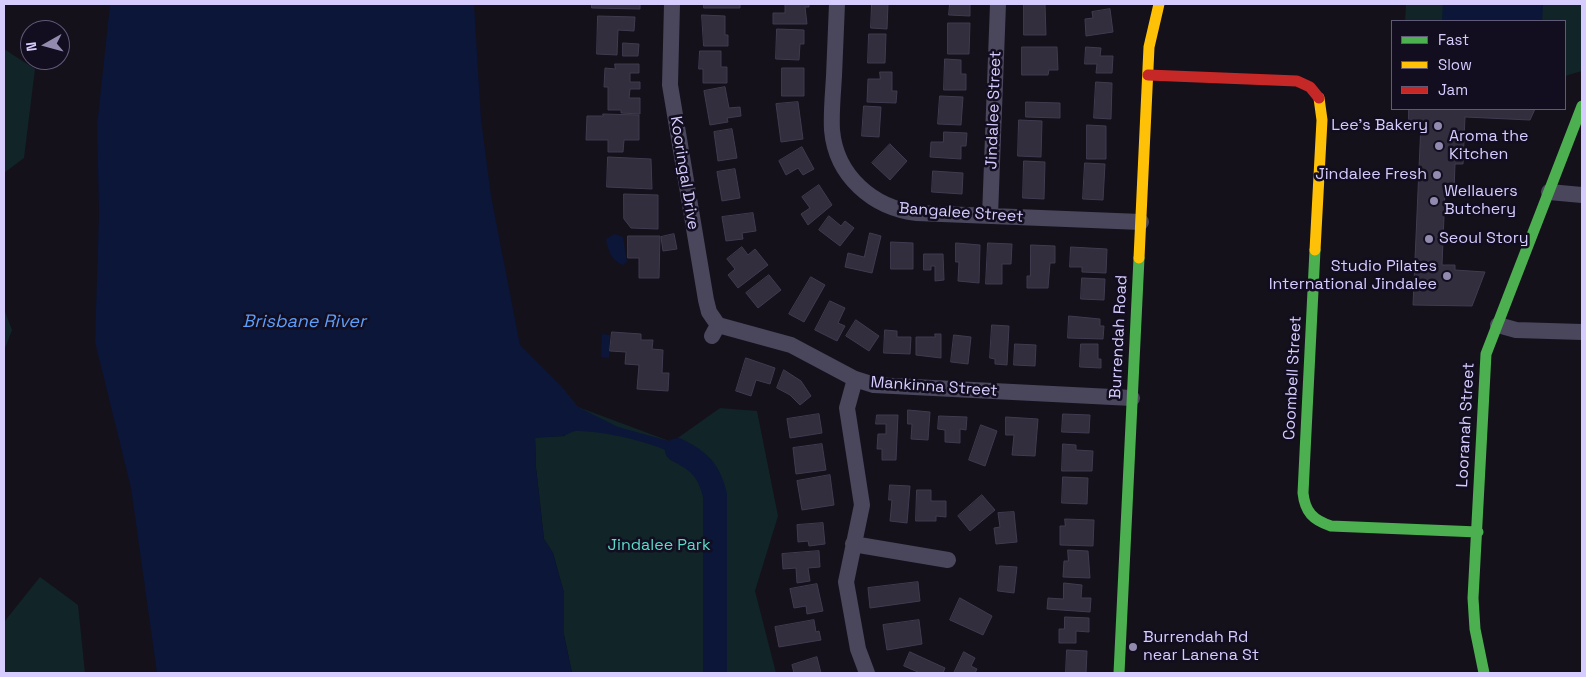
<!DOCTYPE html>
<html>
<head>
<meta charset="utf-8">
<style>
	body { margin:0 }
	#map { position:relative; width:1586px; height:677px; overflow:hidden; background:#14111b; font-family:"Space Grotesk",sans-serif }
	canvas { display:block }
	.frame { position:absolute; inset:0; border:5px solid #d7ccfe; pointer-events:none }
	.legend { position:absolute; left:1391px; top:20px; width:175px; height:90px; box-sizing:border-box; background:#120d1f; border:1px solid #615978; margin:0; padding:6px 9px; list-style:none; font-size:15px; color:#d7ccfe }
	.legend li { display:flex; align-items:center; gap:10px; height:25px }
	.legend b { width:25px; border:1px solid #615978 }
	.north { position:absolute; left:20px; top:20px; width:50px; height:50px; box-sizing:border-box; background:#120d1f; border:1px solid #615978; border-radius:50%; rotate:263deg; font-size:14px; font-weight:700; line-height:20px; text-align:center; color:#d7ccfe }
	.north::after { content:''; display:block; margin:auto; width:18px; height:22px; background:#938baf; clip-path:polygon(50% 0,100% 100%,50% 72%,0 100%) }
</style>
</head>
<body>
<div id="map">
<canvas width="1586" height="677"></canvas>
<div class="frame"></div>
<ul class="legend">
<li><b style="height:6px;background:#4caf50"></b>Fast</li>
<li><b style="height:6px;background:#ffc107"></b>Slow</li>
<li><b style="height:6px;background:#c62828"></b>Jam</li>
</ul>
<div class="north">N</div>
</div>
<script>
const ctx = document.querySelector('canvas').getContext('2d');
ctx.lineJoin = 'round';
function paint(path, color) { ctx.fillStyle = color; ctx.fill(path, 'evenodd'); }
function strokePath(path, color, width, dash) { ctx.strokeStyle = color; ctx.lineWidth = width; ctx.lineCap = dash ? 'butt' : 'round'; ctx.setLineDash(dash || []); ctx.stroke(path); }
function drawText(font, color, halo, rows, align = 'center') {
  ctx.font = font + ' "Space Grotesk",sans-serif'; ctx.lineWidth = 5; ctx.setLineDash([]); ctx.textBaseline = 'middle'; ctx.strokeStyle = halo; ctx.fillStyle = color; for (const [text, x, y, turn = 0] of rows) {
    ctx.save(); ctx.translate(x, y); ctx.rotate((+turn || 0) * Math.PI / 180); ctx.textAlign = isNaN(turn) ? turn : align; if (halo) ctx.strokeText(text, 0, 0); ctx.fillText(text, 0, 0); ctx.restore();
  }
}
paint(new Path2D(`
	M1406 4H1582V71L1565 76V21H1405Z
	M4 49 35 69 24 158 4 173Z
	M4 309 12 330 4 351Z
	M561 386 578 407 672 442 720 408 757 411 778 516 755 591 776 673H572L564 635V593L553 553 544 539 536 468 535 437 565 436Z
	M40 577 78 605 85 673H4V622Z`), '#112427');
paint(new Path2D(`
	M110 4H474L481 119 491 196 520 345 561 386 578 407 618 427 672 442 688 451 703 467C666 447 622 433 580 431 572 430 569 435 562 436 553 437 544 437 535 438L536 468 544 539 553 553 564 593V635L572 673H157L131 488 95 342 99 213 97 126Z
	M1443 4H1543L1542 21H1442Z
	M614 234 623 237 627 262 623 265C611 261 608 250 606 239Z
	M602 334 610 335 609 358 601 357Z`), '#0b1638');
strokePath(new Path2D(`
	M677 450C700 461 709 471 715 495V673`), '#0b1638', 24);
const building = new Path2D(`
	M592 4H640V9L592 8Z
	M704 4H740V8H704Z
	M782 4H809V7H805L807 24H773V13H785V4Z
	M872 4H888L887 29 871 28Z
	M950 4H970V16L949 15Z
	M1024 4H1045L1046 35H1024Z
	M1110 9 1113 32 1086 36 1085 19 1093 18 1092 12Z
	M702 15 725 16V35H728V46H704Z
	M598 16 635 17 634 31 618 30 617 55 597 54Z
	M948 23H970L969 54H948Z
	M777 29 804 30V44H800L799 60 776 59Z
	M869 34H886L885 63H868Z
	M623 43 639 44 638 56H623Z
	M1022 47H1057L1058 70H1049L1048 75H1022Z
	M1086 47 1101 48 1100 56H1113L1112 73H1096L1097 64H1085Z
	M700 51H721V67H727V83H703V69H699Z
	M945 59 961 60V74H966V90H944Z
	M615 64H639V73H630V82H640V89H630L629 98H640V114L621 113V110H608V87H604L605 68 615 69Z
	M782 68H804V96H782Z
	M880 72H892V91H897L896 103 867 102 868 79H880Z
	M1096 82 1112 83 1111 119 1094 118Z
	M725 87 729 108 740 107 741 116 727 118 728 122 710 125 704 91Z
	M940 96 963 97 961 125 938 124Z
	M798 102 803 139 781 142 776 104Z
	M1026 102 1060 103V118L1026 117Z
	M864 106 881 107 879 137 862 136Z
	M1409 109H1535L1530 120 1465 117 1463 164H1455L1454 192H1445L1442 265H1455V270L1485 272 1472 306 1413 305 1421 123 1409 122Z
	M603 114 639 115V140H624L623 152H608V140H586L587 116H603Z
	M1019 120 1042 121 1041 157 1018 156Z
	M1087 125 1106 126V159H1087Z
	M732 129 737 158 718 161 714 132Z
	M944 132 967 133 966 146H961V159L930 157 931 142H943Z
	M890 144 907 161 890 180 872 163Z
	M802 147 814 169 803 175 798 168 786 175 779 161Z
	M608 157 651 159 652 189 607 187Z
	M1024 161 1045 162 1044 199 1023 198Z
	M1085 163 1105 164 1103 200 1083 199Z
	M735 169 740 198 722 201 717 172Z
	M933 171 963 173 962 194 932 192Z
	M819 185 832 205 808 225 801 214 810 208 802 197Z
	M624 194 658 195V229L631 228 624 219Z
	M753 213 756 231 742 233 743 239 726 241 722 217Z
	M829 216 841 226 845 221 854 228 840 246 819 230Z
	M870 233 881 236 872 273 845 267 848 253 864 257Z
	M674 234 677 249 663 251 661 237Z
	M628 236H660L659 278H639V258H628Z
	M891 242 913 243V269H891Z
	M956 243 980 245 979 283 958 281 959 262H956Z
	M988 243 1012 244 1011 264H1002V284H986Z
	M1031 245 1055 246V263H1050L1048 288H1027V276H1030Z
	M742 247 748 255 755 249 768 265 738 288 728 275 735 269 727 259Z
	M1071 247 1107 249 1106 273 1082 272V267H1070Z
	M924 254H943L944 280 935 281V266H931V270H924Z
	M769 275 781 290 758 308 746 293Z
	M811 277 825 285 804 322 789 314Z
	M1082 278 1105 279 1104 300 1081 299Z
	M830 301 845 308 838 323 845 326 837 341 815 330Z
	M1069 316 1100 319V326H1104L1103 339 1068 338Z
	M856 320 879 336 869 351 846 336Z
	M992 325 1009 326 1007 365 995 364V359L990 358Z
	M885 330 897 331V337H911L910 354 884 353Z
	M612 332 641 334V340H653L652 349 663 350 662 373H669L668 391 637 389 639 365 625 364 626 352 610 351Z
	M935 334H941V358L916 355V337H935Z
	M954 335 971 337 968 364 951 362Z
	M1015 344 1036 345 1035 366 1014 365Z
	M1081 344H1098V359H1101V368L1080 367Z
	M746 358 775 368 770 384 756 380 751 396 736 391Z
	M784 370 801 381 811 396 800 405 790 395 777 388Z
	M908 410 930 412 928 440 911 439 912 424H908Z
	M819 414 822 433 790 438 787 419Z
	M1063 414 1090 415 1089 433 1062 432Z
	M877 415H898L896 460H882V449H877L878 434H886V424H876Z
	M939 416 967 417 966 430 960 429V443L945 442V430L938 429Z
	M1006 417 1038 419 1035 456 1012 455 1014 435H1006Z
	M981 425 997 431 985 466 969 460Z
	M822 444 826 470 796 474 793 448Z
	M1063 444 1076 445V450L1093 451 1092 471H1062Z
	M830 475 834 505 802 510 797 481Z
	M1063 477 1088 478 1087 504 1062 503Z
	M890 485 910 486 907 523 890 521 892 500H889Z
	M917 490H931V501H946V517L936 516V521H916Z
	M982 495 995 510 970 531 958 516Z
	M1014 512 1017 542 996 544 994 528 1000 527 998 513Z
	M1065 519 1094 520 1093 546 1060 545V526H1065Z
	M823 523 825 544 809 546 808 541 798 542 797 525Z
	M1068 550 1088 551 1090 578 1063 577 1064 561H1068Z
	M819 551 820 567 808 568 810 581 797 583 796 568 783 569 782 554Z
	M1000 566 1017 567 1014 593 998 591Z
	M918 582 920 601 870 608 868 588Z
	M1064 583 1082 585 1081 598H1091L1090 612 1047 609 1048 598 1063 599Z
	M817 584 823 611 807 614 806 606 794 608 790 589Z
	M960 598 992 616 983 635 950 620Z
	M1065 617 1089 618V632L1076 631V643H1059V629H1064Z
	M814 620 816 632 819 631 821 640 779 647 775 627Z
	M919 620 922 644 887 650 883 625Z
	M1067 650 1087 651 1086 673H1066Z
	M910 652 945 668 943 673H920L904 666Z
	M964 652 975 658 971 666 977 669 975 673H954Z
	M817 657 821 673H794L792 665Z`);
paint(building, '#322e3d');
strokePath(building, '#413b4f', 1);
strokePath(new Path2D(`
	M672 4 670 85 706 300 709 312 718 325 712 336
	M837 4C836 28 835 52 834 76 833 94 831 112 832 130 836 176 873 208 917 213L1141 222
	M1549 192 1582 195
	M990 216 998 4
	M718 325 791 345 855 379 874 385 1132 398
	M1498 325 1516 330 1582 332
	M855 379 847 408 862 505 846 582 858 649 867 673
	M853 544 948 560`), '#4a465c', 16);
strokePath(new Path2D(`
	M1315 250 1303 493C1305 512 1313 520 1331 526L1478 532
	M1119 673 1139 258
	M1484 673 1475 629 1473 598 1486 354 1582 106`), '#4caf50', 11);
strokePath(new Path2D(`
	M1315 250 1322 120 1319 98
	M1139 258 1149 47 1159 4`), '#ffc107', 11);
strokePath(new Path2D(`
	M1148 75 1297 81 1310 87 1319 98`), '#c62828', 11);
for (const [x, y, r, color] of [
	[1438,126,5,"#938baf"],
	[1439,146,5,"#938baf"],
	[1437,175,5,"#938baf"],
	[1434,201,5,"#938baf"],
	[1429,239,5,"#938baf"],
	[1447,276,5,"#938baf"],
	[1133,647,5,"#938baf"]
]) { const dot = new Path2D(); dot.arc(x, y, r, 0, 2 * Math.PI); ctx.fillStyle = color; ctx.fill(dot); strokePath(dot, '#120d1f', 2); }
drawText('16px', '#d7ccfe', '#120d1f', [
	["Jindalee Street",994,110,-88],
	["Kooringal Drive",684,173,81],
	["Bangalee Street",961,213,4],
	["Burrendah Road",1119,337,-87],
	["Coombell Street",1293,378,-87],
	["Mankinna Street",934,387,4],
	["Looranah Street",1466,425,-87]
]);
drawText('16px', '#d7ccfe', '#120d1f', [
	["Lee's Bakery",1428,126,"right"],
	["Aroma the",1449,137],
	["Kitchen",1449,155],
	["Jindalee Fresh",1427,175,"right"],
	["Wellauers",1444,192],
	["Butchery",1444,210],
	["Seoul Story",1439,239],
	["Studio Pilates",1437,267,"right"],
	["International Jindalee",1437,285,"right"],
	["Burrendah Rd",1143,638],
	["near Lanena St",1143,656]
], 'left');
drawText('16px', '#5adccb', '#120d1f', [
	["Jindalee Park",659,546]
]);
drawText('italic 18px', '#5c9efc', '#120d1f', [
	["Brisbane River",304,322]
]);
</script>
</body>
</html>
